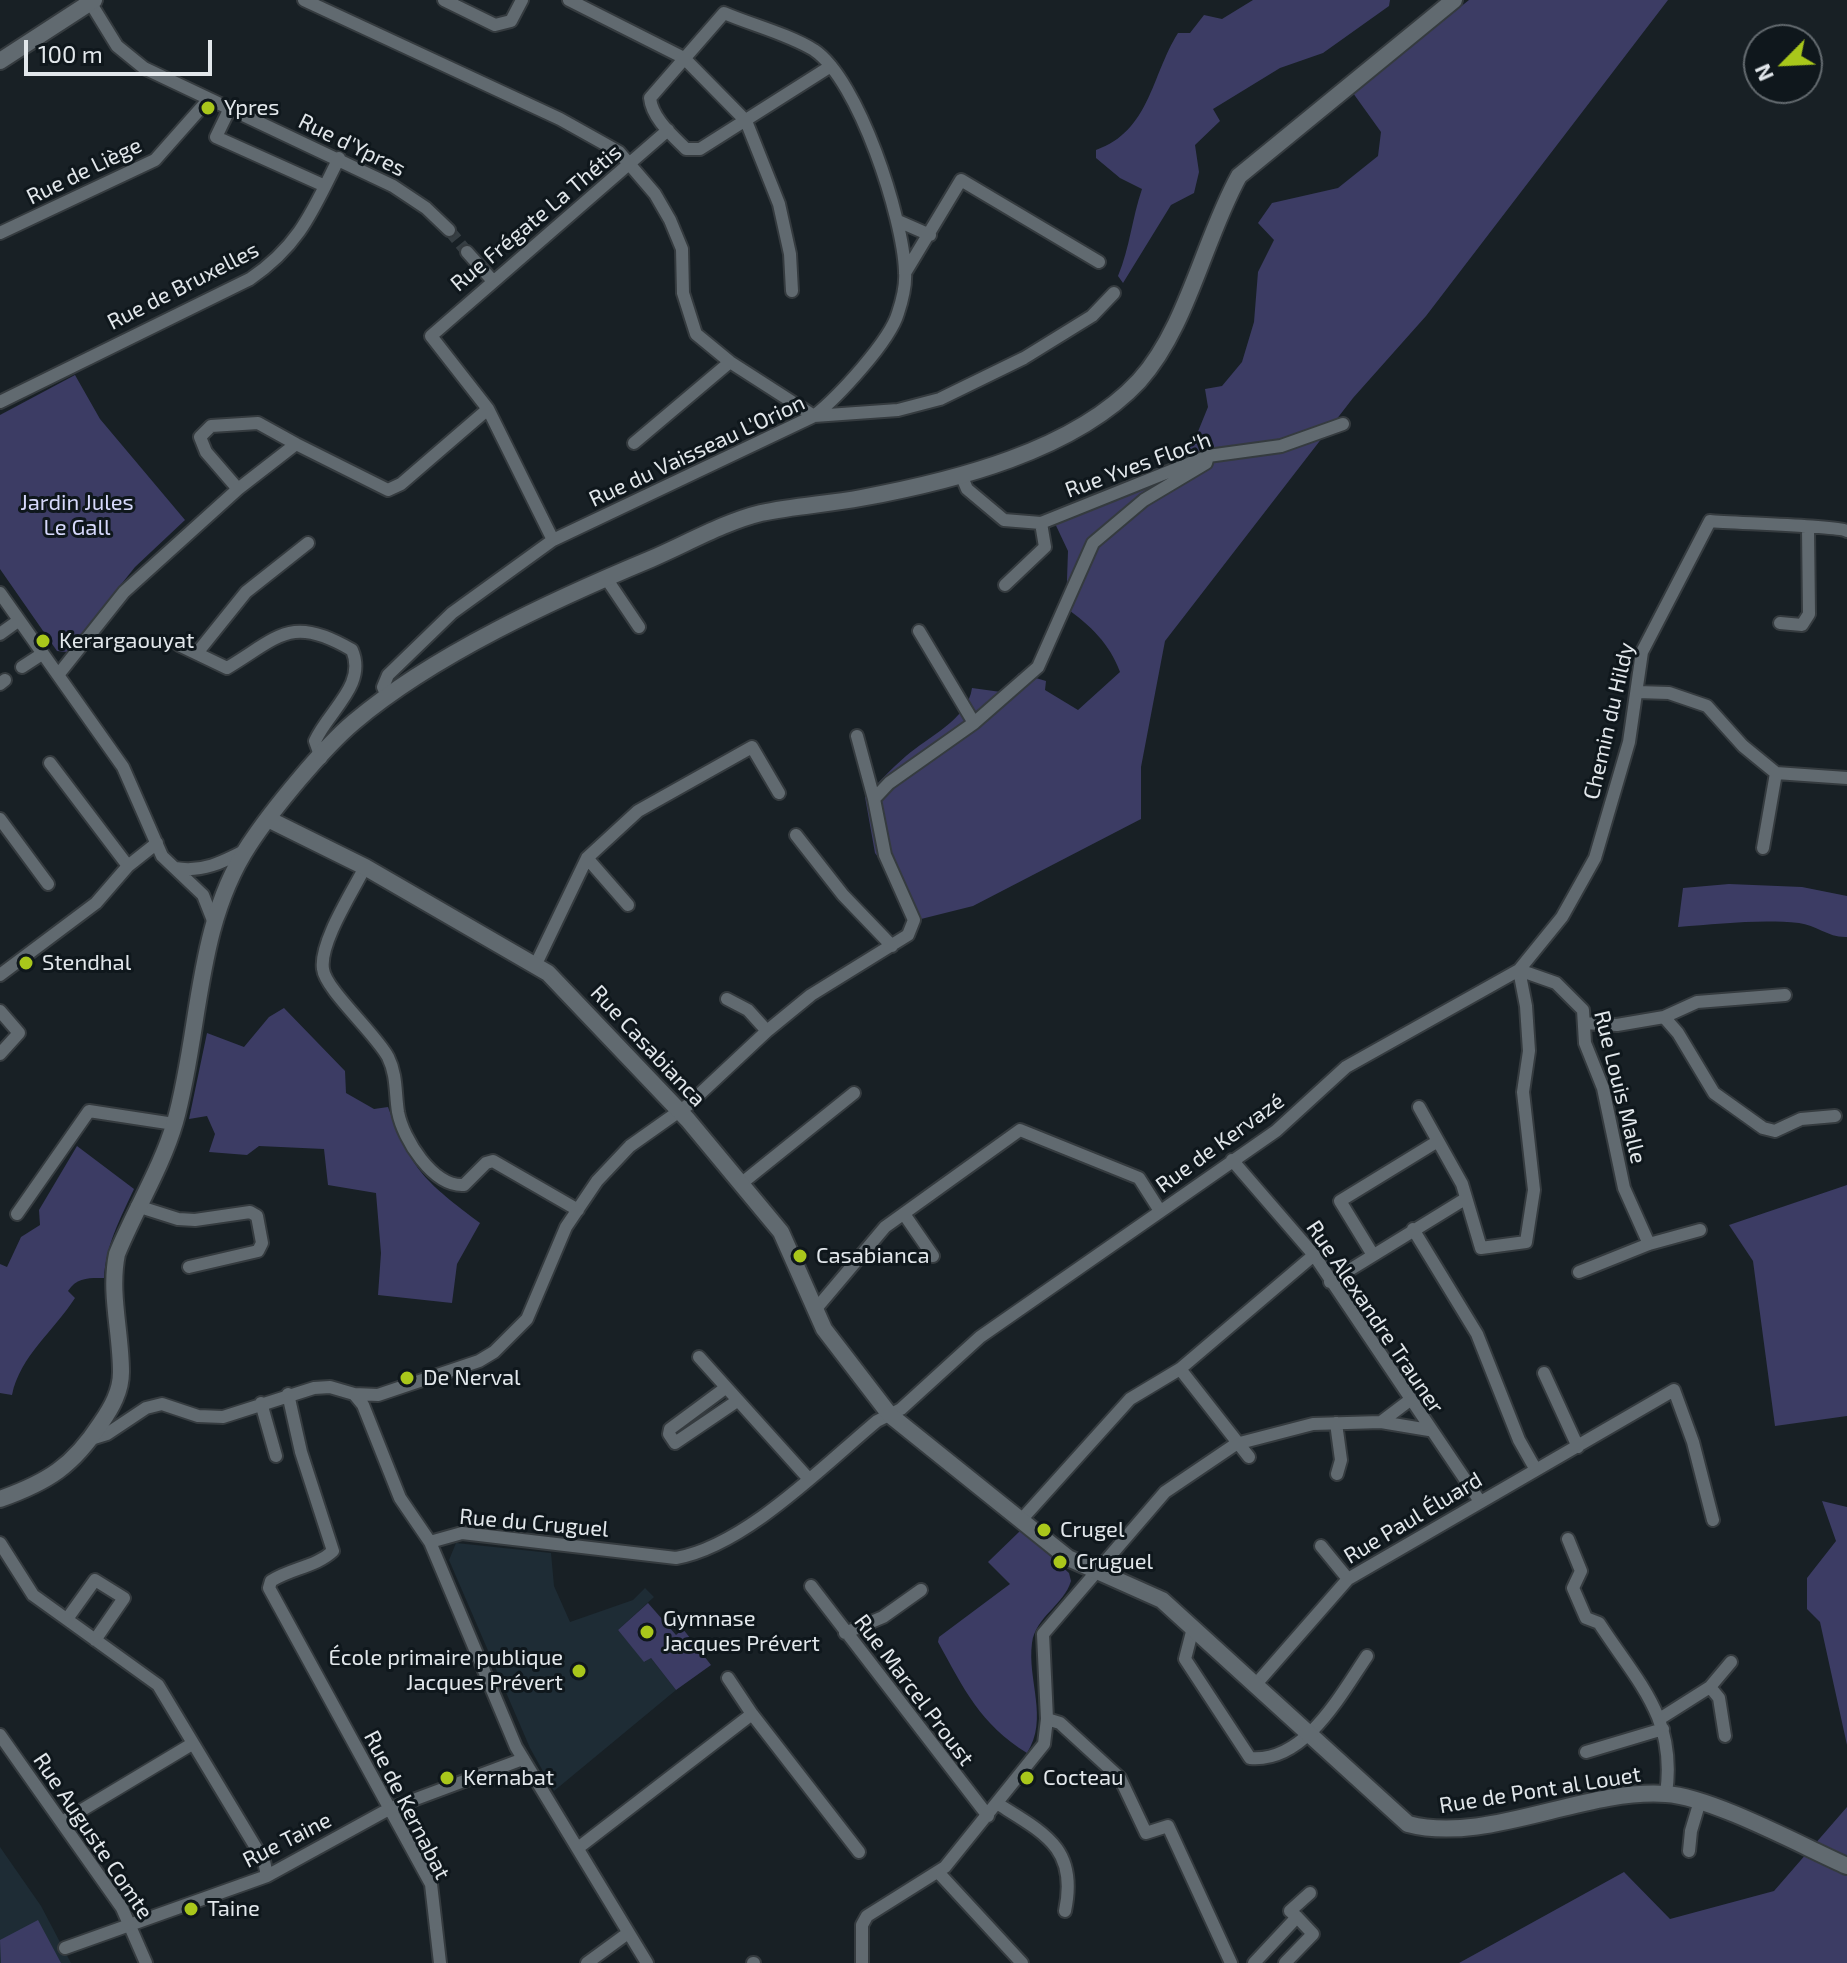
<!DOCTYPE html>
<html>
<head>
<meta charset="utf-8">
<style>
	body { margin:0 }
	#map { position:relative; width:1847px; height:1963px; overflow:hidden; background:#182025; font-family:"Exo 2",sans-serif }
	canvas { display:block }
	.north { position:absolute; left:1743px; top:24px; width:80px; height:80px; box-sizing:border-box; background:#0f171c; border:2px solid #636a6f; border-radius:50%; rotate:246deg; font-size:22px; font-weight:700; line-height:32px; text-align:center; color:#e2e7eb }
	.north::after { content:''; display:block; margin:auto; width:28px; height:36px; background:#a9c71b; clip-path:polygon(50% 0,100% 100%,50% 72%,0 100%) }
	.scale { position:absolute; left:24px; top:40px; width:188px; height:36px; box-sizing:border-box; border:4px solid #e2e7eb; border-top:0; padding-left:10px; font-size:24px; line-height:28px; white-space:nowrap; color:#e2e7eb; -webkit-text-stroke:6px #0f171c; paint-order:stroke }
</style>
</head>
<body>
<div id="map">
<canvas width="1847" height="1963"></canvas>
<div class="north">N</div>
<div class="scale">100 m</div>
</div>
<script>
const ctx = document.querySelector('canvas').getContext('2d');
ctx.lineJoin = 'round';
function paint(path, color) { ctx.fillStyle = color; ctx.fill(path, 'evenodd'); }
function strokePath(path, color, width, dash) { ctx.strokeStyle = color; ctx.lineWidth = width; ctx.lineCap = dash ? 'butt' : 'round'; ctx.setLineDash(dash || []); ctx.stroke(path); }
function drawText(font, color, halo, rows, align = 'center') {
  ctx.font = font + ' "Exo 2",sans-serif'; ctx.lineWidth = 6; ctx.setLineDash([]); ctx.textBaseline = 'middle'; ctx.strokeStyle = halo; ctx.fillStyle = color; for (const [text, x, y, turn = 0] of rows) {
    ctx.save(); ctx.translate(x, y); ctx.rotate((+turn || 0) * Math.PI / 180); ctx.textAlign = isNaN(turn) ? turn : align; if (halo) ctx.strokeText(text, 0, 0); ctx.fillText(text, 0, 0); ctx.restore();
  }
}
paint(new Path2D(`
	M456 1543 551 1553 554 1586 570 1622 633 1600 645 1588 654 1597 618 1630 645 1662 650 1657 676 1690 554 1791 530 1748 449 1560Z
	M0 1847 41 1906 71 1963H0Z`), '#1e2c35');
paint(new Path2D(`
	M1253 0H1390L1389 6 1323 53 1280 68 1213 109 1220 121 1195 145 1199 172 1194 193 1171 205 1123 283 1118 276C1130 247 1132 218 1142 189L1120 178 1096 158V150C1150 131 1151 76 1178 33H1190L1204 15 1222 19Z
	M1469 0H1668L1426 316 1353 398 1165 641 1141 767V819L973 906 921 919 875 853 865 797C878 783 892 768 906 756 928 737 968 719 972 688L1001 692 1019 673 1046 681 1045 690 1078 710 1120 672C1110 644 1090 625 1066 608L1068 551 1051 515 1173 465 1197 434 1208 407 1205 389 1222 386 1242 362 1254 322 1258 272 1274 240 1258 223 1272 203 1338 188 1378 156 1381 132 1353 93Z
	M75 375 100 419 185 520 135 567 67 652 57 651 0 569V415Z
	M1729 884 1802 887 1847 896V937C1829 938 1816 925 1799 923 1759 919 1719 924 1678 927L1683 888Z
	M284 1008 345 1071 346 1093 374 1109 388 1107C412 1172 426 1182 480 1223L457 1264 452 1303 378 1295 381 1253 376 1193 328 1185 324 1149 259 1146 247 1155 209 1152 215 1134 207 1116 189 1119 207 1033 244 1047 269 1017Z
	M77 1146 134 1189C120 1219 106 1245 104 1278 89 1278 77 1277 68 1291L75 1298C54 1331 20 1356 12 1395L0 1393V1264L7 1267 21 1237 40 1225 39 1210Z
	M1847 1185V1416L1775 1426 1753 1261 1729 1225Z
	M1822 1501 1847 1507V1745L1820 1622 1807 1609V1578L1836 1541Z
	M1021 1530 1069 1573 1071 1581C1064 1605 1036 1616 1032 1643 1027 1680 1049 1719 1027 1753 980 1724 964 1689 938 1642L939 1637 1010 1584 988 1562Z
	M648 1603 676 1635 683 1629 711 1665 676 1690 651 1658 644 1662 618 1630Z
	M1847 1807V1963H1459L1624 1872 1670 1919 1774 1891Z
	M38 1920 61 1963H1L0 1940Z`), '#3c3c64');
strokePath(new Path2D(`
	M449 230 467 252`), '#363e43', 12, [12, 6]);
const minor = new Path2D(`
	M304 0 560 119 619 152 655 194 670 220 682 249 683 293 696 334 730 362 814 416C838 397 890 341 898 313 902 301 906 283 905 271 903 218 859 80 814 50 788 34 752 25 724 13L650 98C652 118 672 135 686 149H700L831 66
	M444 0 495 25 511 21 522 0
	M569 0 684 58 746 121 779 204 790 254 792 291
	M90 2 117 46 144 68 393 186 426 208 449 230
	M230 108 216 137 325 186
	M898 221 930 235
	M0 233 155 160 209 99
	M467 252 492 280
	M905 273 961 180 1099 262
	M0 402 250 279C300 245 313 210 339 158
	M634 443 730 362
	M962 477 967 489 1004 520 1041 523 1208 456 1281 446 1343 424
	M238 489 206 452 200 437 211 426 258 423 296 444
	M553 540 488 409 431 336 668 130
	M606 578 639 627
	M1005 585 1045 547 1041 523
	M0 593 123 767 162 856 203 895 214 923
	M1780 623 1802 625 1809 614 1808 528
	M919 631 974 723
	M0 634 18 621
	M179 645 227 668C279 637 291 614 352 650 367 685 329 710 315 741L321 758
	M197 653 246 592 308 543
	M22 667 42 654
	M58 675 124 592 238 489 296 444 388 490 401 484 488 409
	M0 684 5 680
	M1637 692 1669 693 1707 706 1743 746 1776 773 1847 778
	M387 696 383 687 388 675 452 613 553 540 814 416 898 410 940 399 1024 358 1092 316 1114 293
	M857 736 874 799
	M50 763 128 866
	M0 819 48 884
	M796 835 843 895 892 946
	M1763 848 1776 773
	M587 858 628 905
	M365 867C353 891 319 943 323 969 325 989 375 1033 388 1057 397 1075 395 1093 398 1112 403 1139 433 1187 464 1185L486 1163 493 1161 578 1210
	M175 868C202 873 223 862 246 850
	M536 964 587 858 638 811 752 747 779 793
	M0 975 96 903 128 866 157 843
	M727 999 748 1010 767 1031
	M0 1011 19 1033 0 1054
	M1664 1017 1697 1002 1785 995
	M1584 1023 1617 1025 1664 1017 1678 1033 1714 1093 1763 1128 1775 1131 1801 1119 1835 1116
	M1232 1160 1314 1255 1479 1500
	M742 1183 854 1093
	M137 1206 178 1219 195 1220 250 1212 257 1216 262 1243 258 1251 189 1267
	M17 1214 89 1111 174 1124
	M904 1214 933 1256
	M1413 1229 1477 1334 1519 1440 1536 1470
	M1649 1244 1624 1188 1603 1088 1585 1043 1583 1010 1556 983 1519 970 1562 917 1595 858 1629 742 1642 652 1710 521C1729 523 1839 526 1847 531
	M1373 1255 1340 1201 1438 1141
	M1579 1272 1649 1244 1700 1230
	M1330 1282 1465 1199
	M815 1310 885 1227 1020 1130 1139 1178 1160 1211
	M699 1357 808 1478
	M1180 1369 1249 1457
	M1544 1373 1578 1447
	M724 1389 670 1429 669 1434 675 1443 737 1401
	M288 1394 301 1452 333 1551C316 1567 291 1568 271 1581L269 1588 431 1884 440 1963
	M354 1394 378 1395 479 1361 494 1352 527 1319 566 1227 597 1181 630 1146 688 1105 767 1031 811 995 908 935 914 920 885 855 874 799 889 783 974 723 1038 667 1093 543 1144 500 1206 463 1208 456
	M261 1403 276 1456
	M1381 1422 1410 1400
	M1336 1423 1341 1460 1337 1474
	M94 1438 107 1434 146 1408 162 1404 198 1416 223 1417 314 1388 330 1387 354 1394 363 1405 400 1498 430 1542 516 1747 647 1963
	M1022 1519 1130 1399 1180 1369 1314 1255
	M1568 1539 1581 1571 1573 1588 1586 1618 1599 1623C1638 1683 1677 1718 1666 1794
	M430 1542 462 1533 676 1558C745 1546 823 1466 877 1421L901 1409 980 1337 1276 1131 1346 1067 1519 970 1526 1006 1529 1051 1523 1092 1534 1190 1526 1242 1481 1248 1462 1184 1419 1107
	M0 1543 33 1595 158 1685 264 1861 267 1876
	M1321 1546 1348 1579
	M811 1586 988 1816
	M67 1619 95 1580 124 1598 95 1640
	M1193 1628 1185 1659 1250 1758C1305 1763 1341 1694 1367 1656
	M845 1633 883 1617 921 1590
	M728 1678 752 1714
	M1257 1683 1348 1579 1674 1390 1693 1442 1713 1520
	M1710 1687 1719 1698 1725 1736
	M1661 1718 1710 1687 1731 1662
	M1047 1719 1060 1723 1120 1778 1146 1833 1168 1826 1231 1963
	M0 1735 122 1908 146 1963
	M1586 1752 1663 1729
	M998 1804C1046 1834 1078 1849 1065 1911
	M62 1822 192 1744
	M578 1848 752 1714 859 1852
	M1689 1851 1691 1831 1700 1801
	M938 1872 1022 1963
	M65 1948 267 1876 389 1809 523 1759
	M587 1963 628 1933
	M753 1963H754
	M862 1963V1925L867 1916 945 1867 1044 1744 1047 1719 1043 1634 1165 1492 1236 1444 1313 1424 1381 1422 1429 1430
	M1254 1963 1297 1917 1290 1911 1310 1893
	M1285 1963 1313 1934 1297 1917`);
const tertiary = new Path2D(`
	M0 61 94 0
	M268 819 365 867 548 973 688 1120 781 1232 824 1329 890 1415 1068 1558 1162 1600 1408 1824C1486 1845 1584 1788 1666 1794 1712 1797 1802 1846 1847 1866
	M0 1499C48 1482 73 1466 101 1423 112 1407 121 1391 121 1372 121 1332 109 1293 117 1254 135 1210 162 1167 175 1122 201 1030 195 927 249 845 272 810 323 748 354 722 433 655 555 599 651 559 686 544 724 522 761 513 794 506 828 504 861 498 953 481 1074 451 1139 381 1187 328 1204 239 1239 176L1454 0`);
strokePath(minor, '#353b3f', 16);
strokePath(tertiary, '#353b3f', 20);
strokePath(minor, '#616a70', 12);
strokePath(tertiary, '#616a70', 16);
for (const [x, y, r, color] of [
	[208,108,8,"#a9c71b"],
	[43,641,8,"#a9c71b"],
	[26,963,8,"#a9c71b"],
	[800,1256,8,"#a9c71b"],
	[407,1378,8,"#a9c71b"],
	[1044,1530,8,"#a9c71b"],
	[1060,1562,8,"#a9c71b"],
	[647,1632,8,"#a9c71b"],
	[579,1671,8,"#a9c71b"],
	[447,1778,8,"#a9c71b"],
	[1027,1778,8,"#a9c71b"],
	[191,1909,8,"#a9c71b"]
]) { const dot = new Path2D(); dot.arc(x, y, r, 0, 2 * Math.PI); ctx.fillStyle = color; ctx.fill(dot); strokePath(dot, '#0f171c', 3); }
drawText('22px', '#e2e7eb', '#0f171c', [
	["Ypres",224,108],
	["Kerargaouyat",59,641],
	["Stendhal",42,963],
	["Casabianca",816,1256],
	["De Nerval",423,1378],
	["Crugel",1060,1530],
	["Cruguel",1076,1562],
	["Gymnase",663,1619],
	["Jacques Prévert",663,1644],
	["École primaire publique",563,1658,"right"],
	["Jacques Prévert",563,1683,"right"],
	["Kernabat",463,1778],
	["Cocteau",1043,1778],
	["Taine",207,1909]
], 'left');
drawText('22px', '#e2e7eb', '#0f171c', [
	["Rue d'Ypres",352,145,26],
	["Rue de Liège",84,171,-26],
	["Rue Frégate La Thétis",536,218,-40],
	["Rue de Bruxelles",183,286,-27],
	["Rue du Vaisseau L'Orion",697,451,-25],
	["Rue Yves Floc'h",1138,465,-20],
	["Chemin du Hildy",1609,721,-77],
	["Rue Casabianca",648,1046,47],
	["Rue Louis Malle",1620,1087,76],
	["Rue de Kervazé",1220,1143,-36],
	["Rue Alexandre Trauner",1375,1317,56],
	["Rue Paul Éluard",1413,1518,-31],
	["Rue du Cruguel",534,1523,5],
	["Rue Marcel Proust",914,1690,53],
	["Rue de Pont al Louet",1540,1790,-9],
	["Rue de Kernabat",407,1805,63],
	["Rue Auguste Comte",93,1836,56],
	["Rue Taine",287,1840,-27]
]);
drawText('22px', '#d7d9fc', '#0f171c', [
	["Jardin Jules",77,503],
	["Le Gall",77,528]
]);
</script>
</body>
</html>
